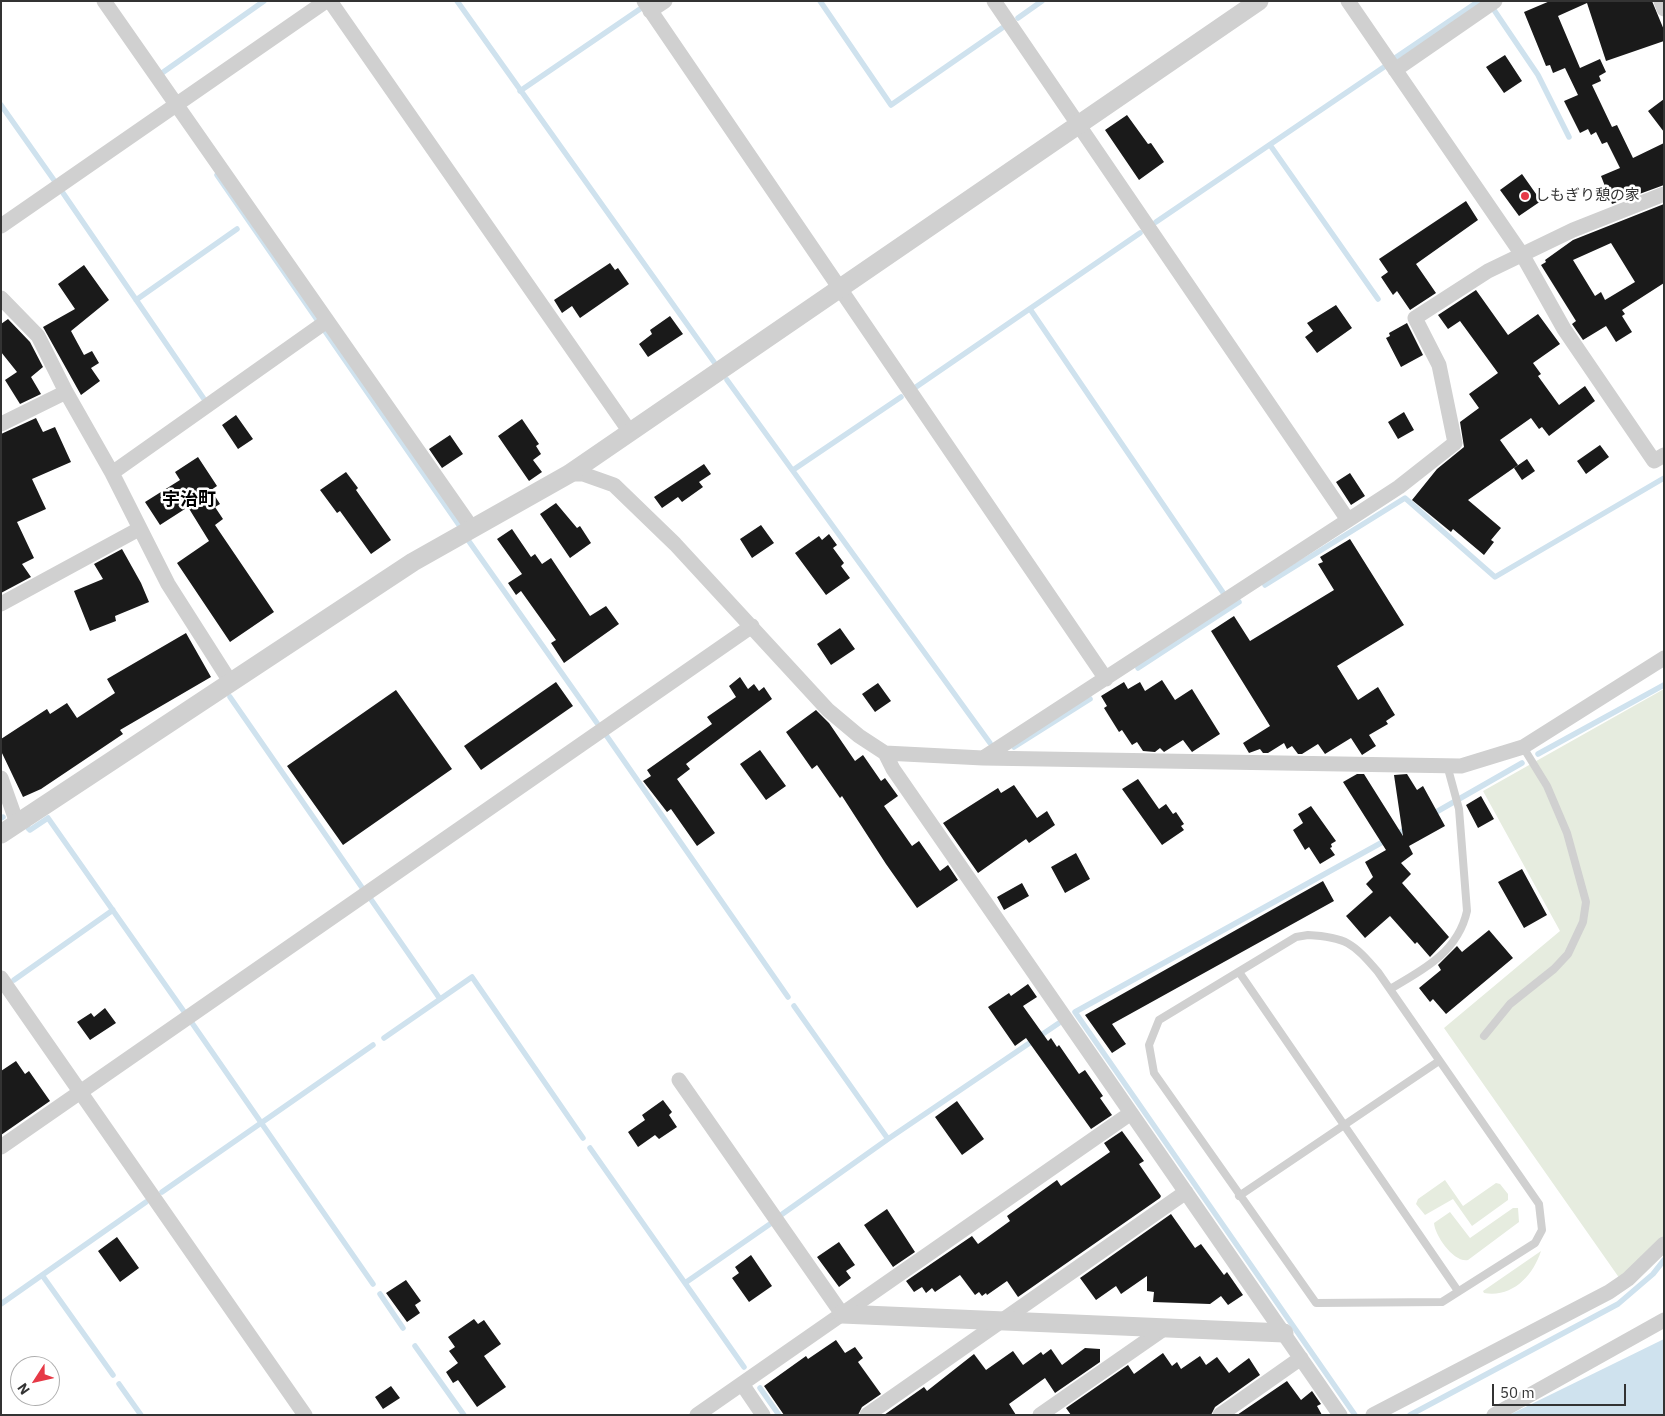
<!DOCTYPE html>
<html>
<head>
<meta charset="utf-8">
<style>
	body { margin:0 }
	#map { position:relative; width:1665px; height:1416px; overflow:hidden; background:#fff; font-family:"IBM Plex Sans",sans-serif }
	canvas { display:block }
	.frame { position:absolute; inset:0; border:2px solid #333; pointer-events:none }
	.north { position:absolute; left:10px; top:1356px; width:50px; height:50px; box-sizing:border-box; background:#fff; border:1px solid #adadad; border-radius:50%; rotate:235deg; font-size:14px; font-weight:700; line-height:20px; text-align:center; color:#333 }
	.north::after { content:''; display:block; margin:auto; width:18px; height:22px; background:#e63946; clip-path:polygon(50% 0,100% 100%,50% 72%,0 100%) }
	.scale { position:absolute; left:1492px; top:1384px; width:134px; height:22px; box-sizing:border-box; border:2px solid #333; border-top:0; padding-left:6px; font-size:15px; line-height:18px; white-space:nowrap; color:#333; -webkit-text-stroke:4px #fff; paint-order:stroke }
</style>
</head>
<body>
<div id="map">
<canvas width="1665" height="1416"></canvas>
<div class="frame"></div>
<div class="north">N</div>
<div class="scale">50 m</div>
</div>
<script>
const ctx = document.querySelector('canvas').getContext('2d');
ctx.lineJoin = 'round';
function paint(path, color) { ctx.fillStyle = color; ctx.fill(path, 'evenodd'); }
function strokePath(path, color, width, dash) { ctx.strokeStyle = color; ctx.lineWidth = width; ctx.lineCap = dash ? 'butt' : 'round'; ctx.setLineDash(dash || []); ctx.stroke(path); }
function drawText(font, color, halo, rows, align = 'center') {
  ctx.font = font + ' "IBM Plex Sans","Noto Sans JP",sans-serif'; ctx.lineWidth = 5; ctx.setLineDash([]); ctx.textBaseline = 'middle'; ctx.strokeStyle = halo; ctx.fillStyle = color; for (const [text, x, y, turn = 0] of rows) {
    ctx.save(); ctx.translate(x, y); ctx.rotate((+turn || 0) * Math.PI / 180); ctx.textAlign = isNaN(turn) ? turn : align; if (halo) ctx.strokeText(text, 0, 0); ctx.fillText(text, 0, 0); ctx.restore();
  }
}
paint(new Path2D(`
	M1664 689V1236L1620 1279 1444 1028 1560 931 1483 791Z
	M1445 1180 1463 1206 1496 1183 1500 1184 1508 1194V1200L1472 1226 1453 1199 1425 1215 1416 1204 1418 1199Z
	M1513 1208H1518L1519 1222 1468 1260C1454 1263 1435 1236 1434 1223L1450 1212 1470 1238Z
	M1541 1251C1533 1276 1512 1298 1484 1293L1483 1291Z`), '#e6ecdf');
paint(new Path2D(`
	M1664 1339V1415H1509Z`), '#cfe2ee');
strokePath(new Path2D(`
	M457 1 714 362
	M820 1 891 105 1002 28
	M1494 10 1538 75 1569 137
	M1018 18 1042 1
	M1395 58 1479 1
	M162 73 264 1
	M520 91 640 9
	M1 105 56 183
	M1270 145 1378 299
	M217 175 459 525
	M63 193 204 399
	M1156 222 1384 67
	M136 300 237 229
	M1030 309 1224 594
	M727 380 990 743
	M916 387 1140 233
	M793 470 901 397
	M468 540 597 723
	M1265 585 1405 498 1495 577 1664 478
	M1138 668 1239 602
	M230 697 363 889
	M606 735 788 997
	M1014 747 1090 699
	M1538 754 1664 685
	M1431 815 1522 763
	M1 818 3 817
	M28 828 30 830 48 818 185 1013
	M370 898 440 999
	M14 980 113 910
	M794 1006 888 1139 1059 1023
	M192 1023 373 1284
	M384 1038 472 977 583 1138
	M590 1148 744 1367
	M162 1192 373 1045
	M781 1215 888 1139
	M42 1275 113 1375
	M685 1283 770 1224
	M380 1294 403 1328
	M1 1304 146 1202
	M415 1346 464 1415
	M119 1384 141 1415
	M760 1388 779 1415
	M1355 1415 1075 1012 1408 828
	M1410 1415 1618 1304 1653 1274 1664 1260`), '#cfe2ee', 5.5);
paint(new Path2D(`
	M1550 1H1652L1664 30V41L1606 61 1587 3 1558 16 1580 68 1600 59 1606 72 1599 76 1601 81 1592 85 1612 127 1617 125 1633 158 1664 143V185L1612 204 1601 176 1620 168 1607 142 1602 144 1596 132 1591 135 1588 129 1580 133 1564 101 1578 95 1565 68 1553 73 1550 65 1546 66 1524 12Z
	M1505 55 1522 81 1504 93 1486 67Z
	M1664 99V132L1648 111Z
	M1127 115 1148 144 1151 143 1164 162 1139 180 1105 130Z
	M1522 174 1541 201 1519 216 1500 190Z
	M1466 201 1478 220 1416 264 1436 293 1410 310 1397 291 1393 295 1381 277 1388 272 1379 259Z
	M1664 204V283L1622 310 1625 314 1622 316 1632 332 1616 342 1606 326 1583 340 1572 324 1576 321 1541 265 1546 262 1545 260 1573 240ZM1611 243 1635 282 1605 300 1601 292 1595 296 1573 260Z
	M610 263 615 270 618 268 629 284 580 318 572 306 562 313 554 300Z
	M84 265 109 300 71 331 84 355 92 351 99 363 91 368 100 381 81 395 43 327 75 309 58 284Z
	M1476 290 1508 335 1538 314 1560 344 1533 363 1541 374 1538 376 1559 405 1585 386 1595 401 1549 436 1542 427 1539 429 1531 418 1500 440 1518 465 1468 500 1501 528 1491 540 1494 542 1484 555 1453 529 1451 532 1412 500 1437 469 1464 447 1460 422 1479 408 1469 394 1498 373 1460 321 1448 329 1438 315Z
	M1336 305 1352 328 1317 353 1305 337 1313 331 1307 323Z
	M670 316 683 334 648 357 639 344 652 334 650 330Z
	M8 319 30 342 43 367 31 377 41 394 20 404 5 380 17 372 1 352V324Z
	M1407 323 1423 355 1401 367 1386 338 1390 336 1389 333Z
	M1404 412 1414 430 1398 439 1388 422Z
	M236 415 253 439 238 449 222 425Z
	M36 418 43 432 55 427 71 462 32 479 46 509 17 522 34 558 22 564 31 577 1 593V434Z
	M522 419 539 444 536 446 541 454 533 460 542 472 529 481 498 436Z
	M450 435 463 454 442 468 429 449Z
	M1600 445 1609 457 1586 474 1577 461Z
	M198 457 217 486 211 490 220 504 215 507 223 519 215 525 274 612 230 642 177 563 209 541 188 507 160 525 145 502 180 480 175 472Z
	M1527 459 1535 471 1522 480 1514 468Z
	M704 464 711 474 699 482 703 487 682 502 678 497 662 508 654 497Z
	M346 472 358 488 356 490 391 540 371 554 340 511 337 513 320 490Z
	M1350 473 1365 496 1351 505 1336 482Z
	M556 503 577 528 580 526 591 543 570 558 540 514Z
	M761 525 774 543 752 558 740 539Z
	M512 529 531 557 535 554 542 564 551 558 590 616 606 606 619 624 564 663 551 643 556 640 521 591 516 595 508 583 522 574 497 539Z
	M829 534 837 545 833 548 844 563 841 566 850 578 826 595 795 553 819 536 822 540Z
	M1350 539 1404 625 1337 666 1358 700 1378 687 1395 715 1386 721 1388 724 1369 735 1376 746 1362 755 1351 738 1325 754 1318 744 1302 754H1298L1292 746 1287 749 1284 743 1268 753H1263L1260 749 1249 753 1243 743 1270 726 1211 631 1234 616 1250 641 1334 590 1318 564 1323 562 1320 557Z
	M122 549 141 583 149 602 115 616 116 621 90 631 74 591 103 579 94 564Z
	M840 628 855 649 831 665 817 644Z
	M186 633 211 677 120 730 123 734 41 789 23 797 1 751V739L47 709 50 714 67 703 77 718 115 693 107 679Z
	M740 677 748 689 754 684 759 691 764 687 772 699 686 764 690 769 677 779 715 833 697 846 671 809 667 812 643 781 651 776 647 770 712 724 707 717 736 697 729 686Z
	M1162 680 1175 700 1192 689 1220 734 1192 752 1183 740 1164 752 1160 748 1155 752 1143 751 1137 742 1132 745 1122 730 1119 732 1104 708 1107 706 1101 696 1124 682 1128 689 1140 682 1145 691Z
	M556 682 573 706 481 770 464 746Z
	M878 683 891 701 875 712 862 694Z
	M396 690 452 769 343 845 287 766Z
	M816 710 829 723 855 761 863 755 881 781 885 778 898 796 884 806 912 846 919 841 940 871 948 865 958 880 917 908 886 864 842 796 840 798 817 765 812 769 786 732Z
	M760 750 786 786 766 800 740 764Z
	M1357 774H1364L1403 836 1394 775 1407 774 1417 790 1423 786 1445 826 1409 846 1413 854 1401 863 1411 874 1402 883 1449 937 1430 957 1417 942 1415 944 1390 916 1365 938 1346 916 1373 892 1366 884 1373 877 1365 862 1386 850 1343 782Z
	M1138 779 1159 809 1166 804 1173 814 1176 812 1184 824 1181 826 1184 830 1162 845 1122 789Z
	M1014 785 1037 818 1047 811 1055 825 1029 843 1026 839 978 873 943 823 998 788 1001 793Z
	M1481 796 1494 819 1478 828 1466 805Z
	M1311 806 1336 841 1331 844 1332 847 1330 848 1335 855 1320 864 1309 847 1305 850 1293 830 1303 823 1298 814Z
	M1076 853 1090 879 1065 893 1051 867Z
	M1522 869 1547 915 1524 928 1498 882Z
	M1323 881 1334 901 1112 1024 1126 1044 1112 1053 1085 1015Z
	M1022 883 1029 896 1004 910 997 897Z
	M1489 930 1513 958 1446 1014 1433 999 1430 1002 1419 988 1441 970 1438 965 1457 946 1462 952Z
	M1028 984 1037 997 1023 1006 1048 1041 1051 1038 1057 1047 1059 1045 1079 1074 1085 1070 1103 1096 1100 1098 1112 1115 1091 1129 1026 1038 1015 1046 988 1007 1009 993 1011 996Z
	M105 1008 116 1023 90 1040 77 1022 91 1013 94 1017Z
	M16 1061 25 1074 29 1071 50 1101 1 1135V1071Z
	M663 1100 672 1112 669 1115 677 1127 659 1139 655 1135 638 1147 628 1132 645 1120 642 1115Z
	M957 1101 984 1139 962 1155 935 1117Z
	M1122 1131 1144 1161 1139 1164 1161 1196 1160 1198 1018 1297 1007 1281 987 1295 986 1293 982 1296 979 1292 975 1295 960 1275 935 1292 932 1288 926 1293 922 1287 914 1292 906 1281 972 1236 978 1244 1010 1221 1007 1216 1057 1180 1061 1186 1110 1152 1104 1143Z
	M887 1209 915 1252 893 1267 864 1225Z
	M1171 1214 1195 1248 1201 1244 1224 1275 1227 1272 1243 1295 1228 1305 1221 1296 1210 1304 1153 1302 1154 1292 1147 1291V1276L1121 1294 1116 1286 1096 1300 1080 1278Z
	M117 1237 139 1268 120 1282 98 1251Z
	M839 1242 855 1265 846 1271 851 1278 839 1287 817 1257Z
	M751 1255 772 1286 749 1302 732 1278 739 1273 735 1267Z
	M406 1280 421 1301 415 1305 420 1313 407 1322 386 1293Z
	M474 1319 478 1324 484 1320 501 1344 484 1356 506 1387 477 1407 458 1380 453 1383 446 1372 458 1363 449 1351 455 1347 448 1337Z
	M836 1340 845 1353 855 1347 863 1358 858 1362 881 1394 862 1407 858 1415H784L764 1386 806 1356 808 1359Z
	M1085 1348 1100 1349V1362L1055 1393 1045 1378 1009 1404 1016 1415H884L924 1387 927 1391 974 1354 986 1370 1013 1351 1023 1365 1041 1352 1043 1355 1051 1349 1062 1365Z
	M1163 1353 1172 1366 1177 1362 1181 1369 1200 1356 1206 1365 1217 1357 1229 1373 1249 1358 1260 1375 1215 1407 1211 1415H1071L1066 1408 1128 1365 1134 1374Z
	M1287 1381 1301 1400 1312 1391 1321 1404 1317 1406 1322 1415H1237Z
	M391 1386 400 1398 383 1409 375 1397Z`), '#1a1a1a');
strokePath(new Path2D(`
	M1308 935C1346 937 1353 943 1378 972L1539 1204 1542 1230 1535 1243 1442 1302 1316 1303 1154 1073 1149 1045 1159 1020 1296 937Z
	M1239 972 1458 1291
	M1390 989C1423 970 1458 952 1467 911L1459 809 1447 765
	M1484 1036 1510 1004 1554 969 1568 954 1583 922 1586 902 1567 833 1547 786 1523 747
	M1239 1196 1439 1061`), '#d0d0d0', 8);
strokePath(new Path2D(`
	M104 1 472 528
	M330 1 630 432
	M644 1 1106 679
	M994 1 1348 520
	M1348 1 1523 256 1564 329 1654 461 1664 455
	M1661 1 1664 9
	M650 11 665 1
	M1395 70 1495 1
	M1 226 326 1
	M1 298 38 336 66 392 112 473 168 584 231 683
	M1 424 66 392
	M112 473 327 321
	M569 474H583L614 485 675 544 828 710 859 736 885 753 983 758 1461 766 1523 747 1664 658
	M1 604 139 529
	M885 753 893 769 1340 1415
	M983 758 1399 487 1455 443 1439 365 1415 318 1488 271 1573 230 1664 194
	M1 778 17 823
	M1 978 305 1415
	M679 1080 842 1314
	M1 1147 752 626
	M742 1384 763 1415
	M697 1415 1131 1113
	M867 1415 1186 1192
	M1040 1415 1165 1328
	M1220 1415 1301 1358
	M1373 1415 1609 1292 1628 1279 1664 1244
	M1494 1415 1664 1320`), '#d0d0d0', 15);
strokePath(new Path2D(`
	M1 834 413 562 569 474 1259 1
	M842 1314 1284 1333`), '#d0d0d0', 19);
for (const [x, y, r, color] of [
	[1525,196,5,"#e63946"]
]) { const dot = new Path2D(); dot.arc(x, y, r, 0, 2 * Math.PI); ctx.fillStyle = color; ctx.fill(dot); strokePath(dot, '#fff', 2); }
drawText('15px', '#333', '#fff', [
	["しもぎり憩の家",1535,196]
], 'left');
drawText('bold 18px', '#000', '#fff', [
	["宇治町",189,500]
]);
</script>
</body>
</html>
